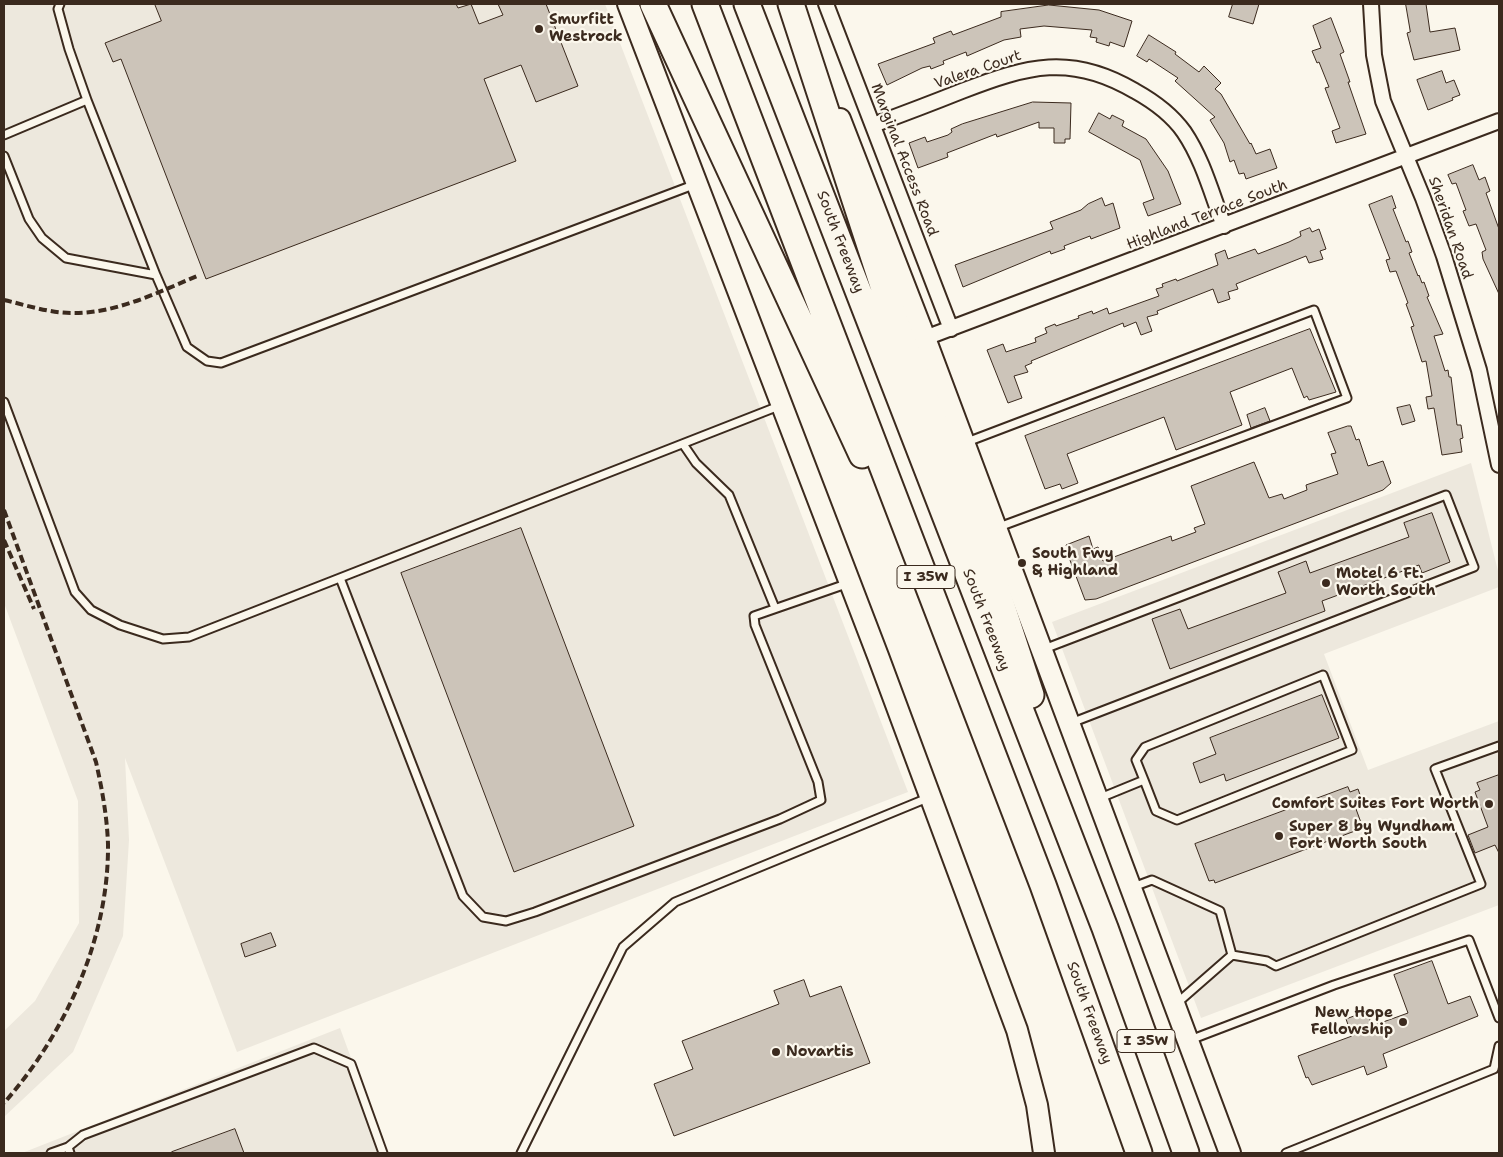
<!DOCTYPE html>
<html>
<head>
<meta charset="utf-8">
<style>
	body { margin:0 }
	#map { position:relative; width:1503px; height:1157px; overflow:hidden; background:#fbf7ec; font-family:"Shantell Sans",sans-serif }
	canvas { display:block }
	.frame { position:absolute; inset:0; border:5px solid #3b2a1e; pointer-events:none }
</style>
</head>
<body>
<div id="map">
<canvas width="1503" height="1157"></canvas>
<div class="frame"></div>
</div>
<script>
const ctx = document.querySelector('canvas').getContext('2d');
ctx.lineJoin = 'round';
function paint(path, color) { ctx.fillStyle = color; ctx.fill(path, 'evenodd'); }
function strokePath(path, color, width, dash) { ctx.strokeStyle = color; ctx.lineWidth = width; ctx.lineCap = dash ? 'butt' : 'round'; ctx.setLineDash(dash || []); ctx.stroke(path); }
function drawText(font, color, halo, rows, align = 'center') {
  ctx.font = font + ' "Shantell Sans",sans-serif'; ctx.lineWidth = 4.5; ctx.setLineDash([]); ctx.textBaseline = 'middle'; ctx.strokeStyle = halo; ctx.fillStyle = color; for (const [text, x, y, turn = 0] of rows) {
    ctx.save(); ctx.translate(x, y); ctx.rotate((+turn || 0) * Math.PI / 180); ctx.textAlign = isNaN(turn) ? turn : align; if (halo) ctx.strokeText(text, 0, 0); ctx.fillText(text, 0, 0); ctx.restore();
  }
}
paint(new Path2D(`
	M4 4H605L908 792 237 1052 125 758 129 840 123 936 73 1052 4 1117V1031L35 1001 79 923 78 801 4 603Z
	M1471 463 1499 575V587L1324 654 1368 770 1499 721V905L1201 1018 1052 622Z
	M340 1028 386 1153H22Z`), '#ede8dd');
const building = new Path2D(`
	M155 4H456L458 8 471 4 479 24 503 15 498 4H546L578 86 536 102 521 65 484 79 516 161 206 279 121 59 113 62 105 43 161 21Z
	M1233 4H1259L1253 24 1229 17Z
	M1406 4H1426L1430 32 1455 28 1460 50 1414 60 1407 33 1410 32Z
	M1049 5 1099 10 1132 21 1124 47 1110 42 1109 46 1096 42 1097 38 1090 37 1092 30 1044 26 1020 29 1021 37 1004 40 967 56 966 52 943 61 944 64 931 69 930 66 922 68 887 85 878 64 935 43 933 38 951 31 953 35 1001 17V12Z
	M1331 18 1344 52 1340 54 1350 82H1348L1366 134 1336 143 1332 131 1340 128 1325 88 1329 87 1319 62 1317 63 1312 51 1321 48 1313 26Z
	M1149 35 1176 52 1175 54 1199 72 1204 66 1221 83 1215 89 1221 94 1250 144 1251 143 1256 154 1270 149 1277 168 1246 179 1244 173 1239 174 1234 160 1230 162 1224 143 1210 120 1215 117 1175 81 1178 78 1149 59 1147 62 1137 56Z
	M1442 71 1446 83 1454 80 1460 95 1452 98 1453 100 1428 110 1417 80Z
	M1033 102 1071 103 1070 139H1065V143H1054V128H1039V122L997 137 996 134 947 153 948 157 918 168 909 143 925 137 927 142 948 135 952 132 951 129 962 124Z
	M1099 113 1110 119 1112 115 1124 121 1122 126 1146 139 1168 171 1181 204 1148 216 1143 203 1154 199 1140 160 1089 132Z
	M1473 165 1479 180 1485 177 1490 191 1486 193 1499 229V294L1483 259 1482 252 1486 250 1476 224 1469 226 1463 211 1466 210 1456 183 1452 184 1448 175Z
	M1392 196 1396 208 1393 209 1406 242 1408 241 1412 252 1409 253 1418 276 1419 275 1422 283 1424 282 1429 296 1427 297 1443 334 1434 336 1445 371 1448 370 1449 377H1451L1457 425H1461L1463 438 1460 439 1462 452 1442 455 1434 408 1428 409 1426 397 1432 396 1426 361 1422 362 1411 327 1414 326 1406 304 1408 303 1396 271 1390 272 1386 260 1390 259 1369 205Z
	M1102 198 1105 206 1113 203 1120 228 1091 239 1090 236 1064 246 1065 249 1051 254 1050 251 963 287 955 265 1053 229 1050 222 1081 210 1088 204Z
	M1310 228 1312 232 1319 229 1326 249 1320 251 1323 259 1309 263 1306 256 1236 284 1238 289 1228 292 1230 299 1218 303 1213 289 1157 311 1158 314 1147 317 1152 331 1141 335 1136 322 1124 327 1123 323 1031 361 1032 363 1025 366 1028 372 1014 376 1022 398 1008 403 987 350 1003 344 1006 352 1036 342 1035 338 1047 333 1045 328 1055 324 1056 326 1079 318 1078 316 1092 311 1093 314 1107 308 1109 314 1159 296 1156 289 1163 287 1162 284 1176 279 1177 281 1218 265 1215 254 1225 250 1228 259 1255 249 1258 254 1289 242 1301 236 1300 232Z
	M1310 329 1336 392 1309 400 1307 396 1304 398 1292 368 1230 392 1242 425 1176 450 1164 417 1067 454 1078 483 1062 489 1060 484 1045 489 1025 436Z
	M1410 405 1415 421 1402 425 1397 408Z
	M1265 408 1270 421 1251 428 1247 415Z
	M1348 426H1351L1356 440 1359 439 1368 466 1383 461 1391 483 1383 490 1096 599 1085 600 1068 555 1070 554 1066 545 1089 536 1093 549 1098 547 1103 561 1171 536 1172 541 1196 532 1194 528 1205 524 1191 486 1254 462 1269 498 1282 494 1284 499 1307 490 1306 485 1338 474 1331 454 1336 453 1328 433Z
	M1432 513 1450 562 1422 573 1419 565 1322 601 1325 611 1170 669 1152 619 1180 609 1188 629 1286 593 1278 572 1306 561 1310 573 1409 537 1404 523Z
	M521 528 634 826 514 872 401 573Z
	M1322 695 1339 738 1226 781 1224 774 1200 783 1193 763 1216 754 1210 738Z
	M1499 775V853L1495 845 1475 853 1468 835 1488 827 1475 792 1480 790 1477 783Z
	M1348 787 1350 792 1358 789 1364 806 1356 809 1363 828 1215 883 1214 880 1209 881 1195 844Z
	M271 933 276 946 245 957 241 944Z
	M1432 961 1448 1004 1470 996 1478 1016 1383 1054 1387 1067 1367 1075 1364 1066 1312 1085 1308 1077 1306 1078 1298 1056 1352 1036 1346 1019 1367 1011 1372 1026 1408 1013 1394 975Z
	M804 980 810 997 841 986 870 1063 674 1136 654 1084 693 1069 682 1041 779 1004 774 991Z
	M235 1129 244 1153H173L172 1152Z`);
paint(building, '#ccc4b9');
strokePath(building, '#3b2a1e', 1);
const lane = new Path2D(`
	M87 100 156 275
	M4 135 87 100 69 49 58 9 60 4
	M4 156 29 219 42 238 66 258 156 275 187 347 207 361 221 363 696 184
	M4 402 75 592 91 610 120 625 163 639 189 637 779 406
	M967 442 1314 310 1347 398 999 527
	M683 444 696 463 729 495 775 608
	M340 578 463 896 483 917 506 921 535 912 780 819 821 800 818 782 755 625 754 616 849 583
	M1044 649 1446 495 1474 567 1071 723
	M1100 798 1144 780 1156 811 1177 820 1352 750 1323 675 1145 747 1136 760 1144 780
	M1133 887 1152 880 1220 911 1232 955 1176 1004
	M1232 955 1267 961 1276 966 1481 884 1435 769 1499 746
	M1190 1040 1334 985 1469 940 1499 1018
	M68 1147 83 1135 314 1048 351 1064 383 1153
	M51 1153 68 1147 70 1153
	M521 1153 623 947 675 902 930 797
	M1286 1153 1494 1069 1499 1046`);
const street = new Path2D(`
	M826 4 951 329
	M1371 4 1374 55 1383 101 1423 198 1444 256 1479 370 1499 465
	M873 125C903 114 932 103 962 91 1027 66 1071 53 1135 91 1153 101 1172 115 1184 132 1203 160 1212 195 1224 226
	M925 338 1499 121`);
const secondary = new Path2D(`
	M628 4 878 656 1017 1030 1037 1105 1044 1153
	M840 119 925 338 1230 1153`);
const highway = new Path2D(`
	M653 4 862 455
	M705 4 1043 885 1139 1153
	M747 4 1105 928 1186 1153
	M791 4 890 307 981 542 1031 695`);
strokePath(lane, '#3b2a1e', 11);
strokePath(street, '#3b2a1e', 18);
strokePath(secondary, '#3b2a1e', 24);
strokePath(highway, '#3b2a1e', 29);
strokePath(lane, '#fbf7ec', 7);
strokePath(street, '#fbf7ec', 14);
strokePath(secondary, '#fbf7ec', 20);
strokePath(highway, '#fbf7ec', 25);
strokePath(new Path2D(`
	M4 300C26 305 49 313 72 313 115 314 159 292 197 276
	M4 510 96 762C102 789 107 816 108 844 109 939 65 1034 4 1103
	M4 540 34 609`), '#3b2a1e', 4, [8, 4]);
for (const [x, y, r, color] of [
	[539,29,5,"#3b2a1e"],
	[1022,563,5,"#3b2a1e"],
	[1326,583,5,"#3b2a1e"],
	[1489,804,5,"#3b2a1e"],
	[1279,836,5,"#3b2a1e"],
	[1403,1022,5,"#3b2a1e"],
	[776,1052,5,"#3b2a1e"]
]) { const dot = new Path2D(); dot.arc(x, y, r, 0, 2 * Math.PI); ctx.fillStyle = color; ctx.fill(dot); strokePath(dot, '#fbf7ec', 2); }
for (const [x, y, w] of [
	[926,577,58],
	[1146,1041,58]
]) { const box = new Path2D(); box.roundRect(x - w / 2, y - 11.5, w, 23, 4); ctx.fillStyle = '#fbf7ec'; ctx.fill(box); strokePath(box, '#3b2a1e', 1); }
drawText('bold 14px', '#3b2a1e', null, [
	["I 35W",926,577],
	["I 35W",1146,1041]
]);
drawText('bold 15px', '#3b2a1e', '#fbf7ec', [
	["Smurfitt",549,20],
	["Westrock",549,37],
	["South Fwy",1032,554],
	["& Highland",1032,571],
	["Motel 6 Ft.",1336,574],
	["Worth South",1336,591],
	["Comfort Suites Fort Worth",1479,804,"right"],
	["Super 8 by Wyndham",1289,827],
	["Fort Worth South",1289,844],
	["New Hope",1393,1013,"right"],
	["Fellowship",1393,1030,"right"],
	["Novartis",786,1052]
], 'left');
drawText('15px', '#3b2a1e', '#fbf7ec', [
	["Valera Court",978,70,-19],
	["Marginal Access Road",904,160,69],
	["Highland Terrace South",1207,215,-21],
	["Sheridan Road",1450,228,71],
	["South Freeway",840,242,69],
	["South Freeway",986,620,69],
	["South Freeway",1089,1013,70]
]);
</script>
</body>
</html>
